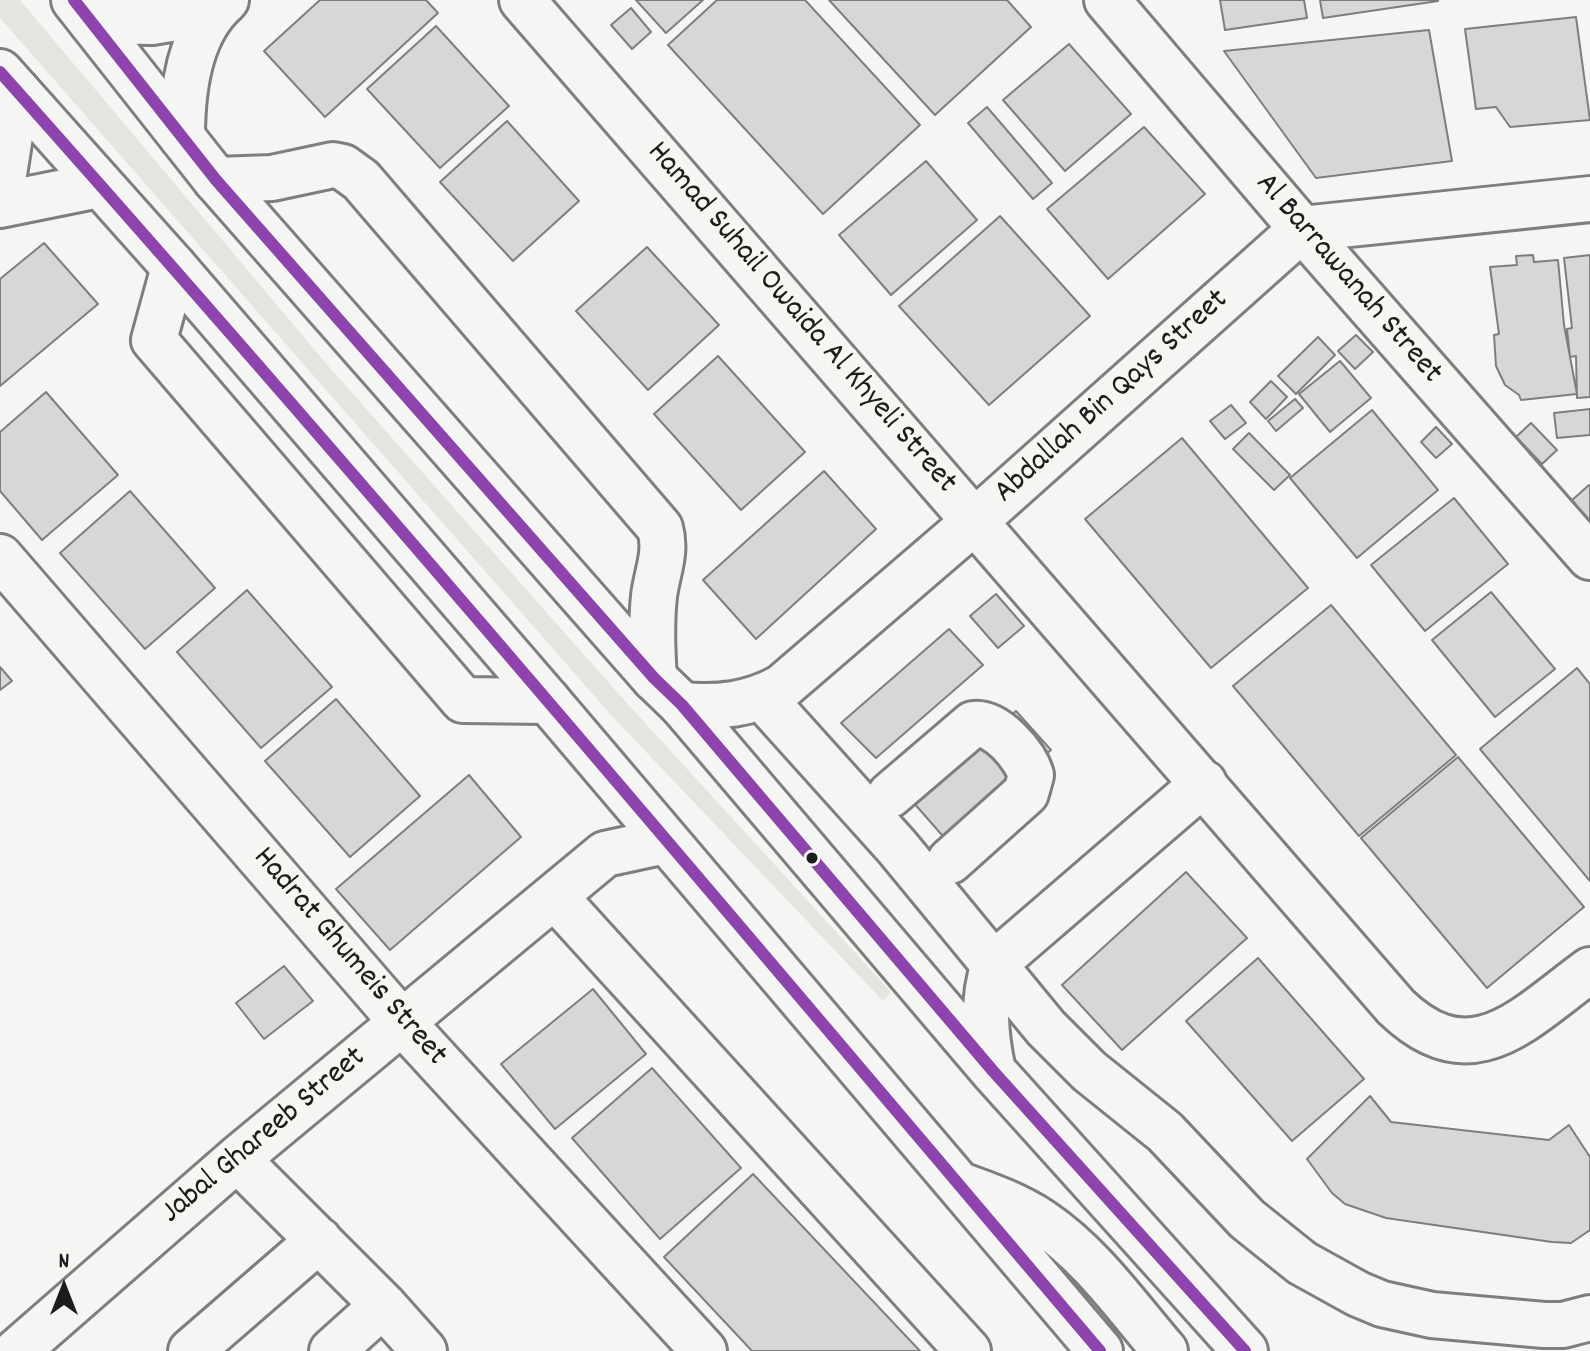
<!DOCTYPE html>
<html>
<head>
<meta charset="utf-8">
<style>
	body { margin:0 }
	#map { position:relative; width:1590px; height:1351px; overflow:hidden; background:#f5f5f3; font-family:Dekko,sans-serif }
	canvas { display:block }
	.north { position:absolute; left:24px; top:1247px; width:80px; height:80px; -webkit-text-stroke:6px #f6f6f2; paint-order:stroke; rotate:0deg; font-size:22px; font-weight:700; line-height:32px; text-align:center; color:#1c1c1c }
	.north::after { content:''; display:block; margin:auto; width:28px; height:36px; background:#1c1c1c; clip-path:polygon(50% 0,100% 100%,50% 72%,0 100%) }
</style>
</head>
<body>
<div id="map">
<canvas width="1590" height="1351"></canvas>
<div class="north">N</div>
</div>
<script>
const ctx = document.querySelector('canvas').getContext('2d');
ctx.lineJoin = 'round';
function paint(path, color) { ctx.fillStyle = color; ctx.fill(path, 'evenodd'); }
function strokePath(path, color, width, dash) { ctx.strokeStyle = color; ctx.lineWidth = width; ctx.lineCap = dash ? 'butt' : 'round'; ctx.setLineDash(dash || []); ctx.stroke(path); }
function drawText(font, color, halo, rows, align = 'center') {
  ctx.font = font + ' Dekko,sans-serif'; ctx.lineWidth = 8; ctx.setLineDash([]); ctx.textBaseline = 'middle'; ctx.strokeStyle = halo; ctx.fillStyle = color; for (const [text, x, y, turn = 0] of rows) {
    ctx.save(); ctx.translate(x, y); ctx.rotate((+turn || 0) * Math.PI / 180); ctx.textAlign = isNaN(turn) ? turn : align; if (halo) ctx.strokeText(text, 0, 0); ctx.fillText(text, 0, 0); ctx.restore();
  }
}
paint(new Path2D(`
	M0 0H20L330 368 625 701 891 992 883 1001 611 715 0 18Z`), '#e4e4e1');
const building = new Path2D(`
	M320 0H426L438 13 325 117 264 51Z
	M636 0H703L666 33Z
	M717 0H805L920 125 823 214 668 45Z
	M829 0H1007L1031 27 935 115Z
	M1220 0H1304L1307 18 1225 30Z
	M1320 0H1438V1L1323 18Z
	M631 8 651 32 632 49 611 25Z
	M1576 17 1590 120 1510 127 1496 107 1476 109 1465 29Z
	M436 26 509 106 440 168 367 89Z
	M1429 30 1452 161 1316 178 1224 51Z
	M1069 44 1131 114 1065 171 1003 100Z
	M987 107 1052 183 1033 199 968 123Z
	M507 121 579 201 513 261 440 182Z
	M1144 127 1205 194 1108 279 1047 209Z
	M926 161 977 220 891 295 839 235Z
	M1000 216 1090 316 989 405 899 306Z
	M44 243 98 304 0 386V279Z
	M647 247 719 325 648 390 576 311Z
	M1533 255 1534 262 1558 260 1564 325 1577 394 1521 400 1519 395 1505 385 1496 366 1494 335 1499 334 1490 267 1517 265 1516 256Z
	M1590 255V397L1577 398 1576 356 1570 357 1567 329 1572 328 1564 258Z
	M1356 335 1373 352 1355 369 1338 351Z
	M1318 337 1335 355 1296 394 1278 376Z
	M718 356 805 452 741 510 654 414Z
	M1340 361 1371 398 1330 432 1299 394Z
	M1271 381 1287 397 1266 419 1250 402Z
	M46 392 118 475 42 540 0 491V432Z
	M1295 399 1303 408 1276 431 1268 421Z
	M1231 405 1246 423 1225 439 1210 421Z
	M1590 409V435L1557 438 1554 413Z
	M1372 410 1438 490 1357 558 1290 478Z
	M1531 423 1557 450 1542 464 1516 437Z
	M1436 427 1452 444 1436 458 1421 442Z
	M1249 433 1290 475 1274 490 1233 449Z
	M1182 438 1308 588 1211 668 1085 519Z
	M824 471 876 529 756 639 703 580Z
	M1589 485 1590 486V521L1571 501Z
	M130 491 215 588 145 649 60 553Z
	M1454 498 1508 564 1425 631 1371 565Z
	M247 590 332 687 261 748 177 652Z
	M1491 592 1555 669 1495 717 1432 640Z
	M996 594 1024 626 998 648 970 616Z
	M1331 605 1456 755 1359 836 1233 686Z
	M949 629 983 665 876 758 841 723Z
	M0 667 12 681 0 690Z
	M1577 668 1590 684V881L1480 749Z
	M336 699 420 796 350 857 265 761Z
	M1016 711 1051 750 948 842 913 802Z
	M1458 757 1584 907 1487 988 1361 838Z
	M469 775 521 837 390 950 336 889Z
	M1186 872 1247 938 1122 1050 1062 985Z
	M1258 958 1364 1079 1292 1141 1186 1021Z
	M284 966 313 1001 264 1039 236 1003Z
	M593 989 646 1054 555 1129 501 1064Z
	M652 1068 741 1168 660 1239 572 1138Z
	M1370 1096 1391 1122 1549 1140 1569 1125 1590 1157V1230L1571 1243 1552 1242 1386 1218 1345 1204 1332 1193 1307 1159Z
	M753 1174 920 1351H752L664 1257Z`);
paint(building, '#d7d7d6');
strokePath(building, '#7e7e7d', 2);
const minor = new Path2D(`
	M522 0 1396 1007C1472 1080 1524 1018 1590 970
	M1107 0 1302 229 1590 557
	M91 21 152 22 212 12
	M182 137C182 90 189 32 226 0
	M216 180 272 178 333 165 343 167 361 180 660 528C667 553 657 572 654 596 651 624 652 650 654 678
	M0 200 17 91
	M0 205 99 185
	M174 267 154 340 463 700 548 701
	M0 557 401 1021 704 1351
	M763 698 897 847 1046 1028 1089 1071 1165 1132 1247 1219 1302 1263 1358 1294 1382 1304 1432 1315 1544 1325H1563L1590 1318
	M682 705C718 708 750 705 782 687L975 521 1302 229 1590 199
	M890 795 973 724C996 721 1025 755 1031 775L1026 793 950 861
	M555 897 968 1351
	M994 964 1204 783
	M237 1159 383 1305 424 1351
	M17 1351 237 1159 605 854 665 841
	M191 1351 319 1240
	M332 1351 383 1305`);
const major = new Path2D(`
	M74 0 216 180 654 678 682 705 993 1071 1245 1351
	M0 72 174 267 548 701 1100 1351
	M993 1071C985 1034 982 1000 994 964
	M963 1186C991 1196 1018 1206 1042 1222 1091 1255 1127 1307 1165 1351`);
strokePath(minor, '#7e7e7d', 50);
strokePath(major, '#7e7e7d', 50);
strokePath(minor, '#f5f5f3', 44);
strokePath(major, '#f5f5f3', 44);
strokePath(new Path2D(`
	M74 0 216 180 654 678 682 705 993 1071 1245 1351
	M0 72C374 492 736 922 1100 1351`), '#8e44ad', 12);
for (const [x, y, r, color] of [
	[812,858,7,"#1c1c1c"]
]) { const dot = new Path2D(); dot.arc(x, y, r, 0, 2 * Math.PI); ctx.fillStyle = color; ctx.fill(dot); strokePath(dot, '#f6f6f2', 3); }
drawText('32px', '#1c1c1c', '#f6f6f2', [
	["Al Barrawanah Street",1347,280,49],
	["Hamad Suhail Owaida Al Khyeli Street",800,319,49],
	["Abdallah Bin Qays Street",1113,398,-42],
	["Hadrat Ghumeis Street",348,958,49],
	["Jabal Ghareeb Street",265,1137,-40]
]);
</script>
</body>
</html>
